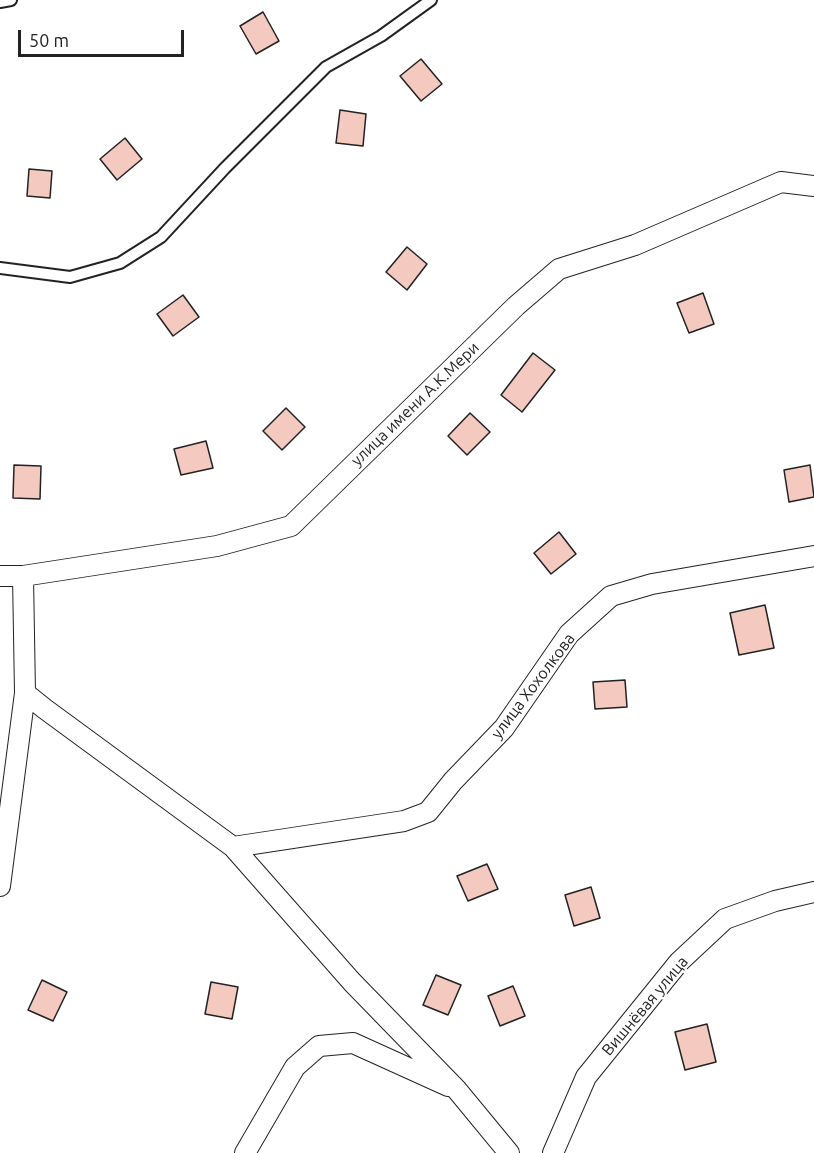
<!DOCTYPE html>
<html>
<head>
<meta charset="utf-8">
<style>
	body { margin:0 }
	#map { position:relative; width:814px; height:1153px; overflow:hidden; background:#fff; font-family:Ubuntu,sans-serif }
	canvas { display:block }
	.scale { position:absolute; left:18px; top:30px; width:166px; height:27px; box-sizing:border-box; border:3px solid #222; border-top:0; padding-left:8px; font-size:18px; line-height:21px; white-space:nowrap; color:#222; -webkit-text-stroke:4px #fff; paint-order:stroke }
</style>
</head>
<body>
<div id="map">
<canvas width="814" height="1153"></canvas>
<div class="scale">50 m</div>
</div>
<script>
const ctx = document.querySelector('canvas').getContext('2d');
ctx.lineJoin = 'round';
function paint(path, color) { ctx.fillStyle = color; ctx.fill(path, 'evenodd'); }
function strokePath(path, color, width, dash) { ctx.strokeStyle = color; ctx.lineWidth = width; ctx.lineCap = dash ? 'butt' : 'round'; ctx.setLineDash(dash || []); ctx.stroke(path); }
function drawText(font, color, halo, rows, align = 'center') {
  ctx.font = font + ' Ubuntu,sans-serif'; ctx.lineWidth = 4.5; ctx.setLineDash([]); ctx.textBaseline = 'middle'; ctx.strokeStyle = halo; ctx.fillStyle = color; for (const [text, x, y, turn = 0] of rows) {
    ctx.save(); ctx.translate(x, y); ctx.rotate((+turn || 0) * Math.PI / 180); ctx.textAlign = isNaN(turn) ? turn : align; if (halo) ctx.strokeText(text, 0, 0); ctx.fillText(text, 0, 0); ctx.restore();
  }
}
const building = new Path2D(`
	M263 12 279 41 256 54 240 26Z
	M421 59 442 84 421 101 400 76Z
	M340 110 366 114 363 146 336 143Z
	M125 138 142 159 117 180 100 159Z
	M29 169 52 171 50 198 27 196Z
	M407 247 427 264 407 290 386 272Z
	M703 293 714 324 689 333 677 303Z
	M183 295 199 317 173 336 157 314Z
	M533 353 555 370 522 412 501 395Z
	M286 408 305 427 282 450 263 431Z
	M470 413 490 432 467 455 448 436Z
	M206 441 213 468 181 475 174 449Z
	M14 465 41 466 40 499 13 498Z
	M810 465 814 497 789 502 784 470Z
	M559 532 576 554 551 574 534 553Z
	M765 605 774 648 739 655 730 613Z
	M625 680 627 707 595 709 593 682Z
	M487 864 498 889 468 901 457 876Z
	M591 887 600 918 574 926 565 895Z
	M436 975 461 985 448 1015 423 1005Z
	M42 980 67 992 53 1021 28 1010Z
	M211 982 238 987 232 1019 205 1014Z
	M513 986 525 1016 500 1026 488 996Z
	M707 1024 716 1062 685 1070 675 1032Z`);
paint(building, '#f3c9c0');
strokePath(building, '#222', 1.5);
const lane = new Path2D(`
	M0 2 11 0
	M0 268 70 277 120 263 161 237 225 168 326 67 381 36 431 0`);
const street = new Path2D(`
	M0 576H23L217 546 291 526 516 306 559 269 635 245 781 182 814 186
	M23 576 25 693 45 709 233 847 352 982 457 1090 509 1153
	M233 847 404 821 428 812 453 781 504 728 569 634 611 596 652 584 814 556
	M0 886 25 693
	M245 1153 295 1067 319 1046 353 1043 448 1086
	M553 1153 586 1077 679 962 725 919 775 901 814 892`);
strokePath(lane, '#222', 14);
strokePath(street, '#222', 22);
strokePath(lane, '#fff', 10);
strokePath(street, '#fff', 20);
drawText('16px', '#222', '#fff', [
	["улица имени А.К.Мери",415,404,-44],
	["улица Хохолкова",533,686,-53],
	["Вишнёвая улица",645,1006,-50]
]);
</script>
</body>
</html>
